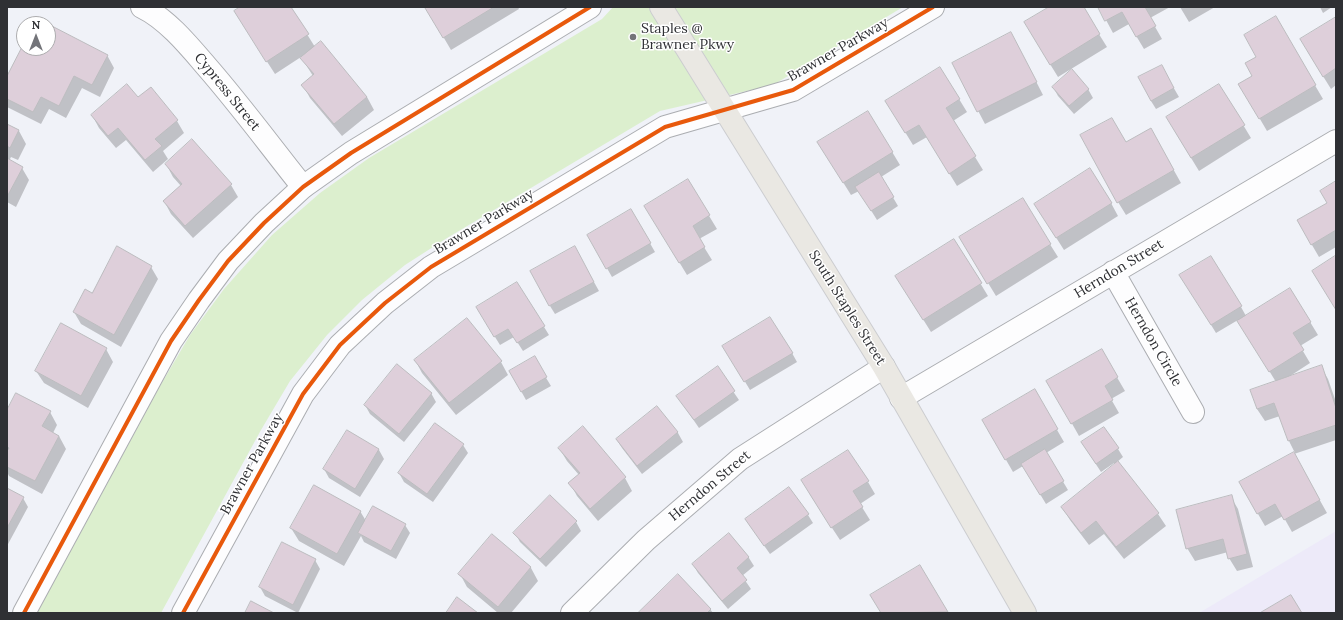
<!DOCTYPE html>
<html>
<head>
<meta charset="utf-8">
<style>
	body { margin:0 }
	#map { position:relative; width:1343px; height:620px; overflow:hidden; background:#f0f2f8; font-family:Lora,serif }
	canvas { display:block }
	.frame { position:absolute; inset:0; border:8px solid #2f3034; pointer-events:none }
	.north { position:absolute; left:16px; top:16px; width:40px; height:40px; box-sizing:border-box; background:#fff; border:1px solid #acacae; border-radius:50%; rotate:0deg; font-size:11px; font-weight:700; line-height:16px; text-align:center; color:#2f3034 }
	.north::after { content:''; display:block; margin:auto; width:14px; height:18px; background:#737479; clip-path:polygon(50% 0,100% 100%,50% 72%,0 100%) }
</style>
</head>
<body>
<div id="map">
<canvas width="1343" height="620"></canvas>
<div class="frame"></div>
<div class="north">N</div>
</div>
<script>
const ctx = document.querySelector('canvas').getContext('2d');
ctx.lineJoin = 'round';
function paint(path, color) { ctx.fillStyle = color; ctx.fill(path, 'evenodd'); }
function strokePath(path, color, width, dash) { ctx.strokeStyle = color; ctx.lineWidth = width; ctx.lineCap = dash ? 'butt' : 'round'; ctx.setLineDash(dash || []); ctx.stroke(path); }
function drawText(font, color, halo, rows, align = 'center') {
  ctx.font = font + ' Lora,serif'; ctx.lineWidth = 3; ctx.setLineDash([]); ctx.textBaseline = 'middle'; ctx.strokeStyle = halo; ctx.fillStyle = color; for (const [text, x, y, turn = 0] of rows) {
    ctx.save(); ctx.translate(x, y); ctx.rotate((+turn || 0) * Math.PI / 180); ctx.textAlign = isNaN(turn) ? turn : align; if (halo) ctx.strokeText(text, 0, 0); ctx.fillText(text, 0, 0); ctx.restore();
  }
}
paint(new Path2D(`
	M1336 531V613H1199Z`), '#edeaf9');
paint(new Path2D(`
	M613 7H903L773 85 660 111 447 238 405 265 362 300 327 335 290 381 261 430 161 613H37L160 386 190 335 224 289 272 235 320 193 369 158 602 19Z`), '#dcefce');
paint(new Path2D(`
	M242 7H290L315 47 367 97 374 110 342 136 310 98 303 85 313 76 301 57 275 74 235 12Z
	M430 7H518L519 9 451 50 434 21Z
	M1051 7H1082L1107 47 1058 77 1032 35Z
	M1099 7H1170L1150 18 1162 39 1144 49 1129 24 1113 33Z
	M1180 7H1215L1189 22Z
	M1320 7H1332L1323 13Z
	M1275 17 1323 99 1267 131 1240 85 1253 76 1257 57Z
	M1336 18V85L1331 89 1308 52Z
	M48 26 107 55 114 68 100 97 82 88 66 118 49 109 41 124 7 107V78L24 45V48H48Z
	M1018 46 1043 95 985 124 953 63Z
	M1161 66 1179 97 1156 109 1151 101Z
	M940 68 967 112 953 121 983 170 957 186 927 137 913 145 894 114Z
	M1219 85 1251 138 1199 171 1174 130Z
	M1053 87 1088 89 1093 98 1074 114 1058 96Z
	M138 99 177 121 184 133 163 151 168 159 153 172 126 140 116 148 99 128 92 115Z
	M868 112 900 165 881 177 898 206 877 220 859 191 851 195 826 155Z
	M7 125 19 131 26 144 18 160 11 157 9 161 22 168 29 180 16 207 7 202Z
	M1158 142 1181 183 1126 215 1118 202 1126 144Z
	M166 164 231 185 238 197 193 238 171 214 164 201 181 186 173 177Z
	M688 181 717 229 699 239 712 260 687 275 653 219Z
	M1336 182V247L1319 257 1298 221 1328 203Z
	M1022 200 1058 257 996 296 968 250Z
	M1111 203 1118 216 1064 250 1043 217Z
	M631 210 655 252 612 277 588 235Z
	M954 240 988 296 931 332 904 289Z
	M575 248 599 291 555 314 550 306Z
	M151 267 158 279 121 347 81 324 74 312 93 295Z
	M517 283 549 335 523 351 514 337 500 345 477 308Z
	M1186 284 1241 307 1246 316 1290 289 1318 335 1300 346 1310 363 1287 378 1321 367 1328 379 1336 402V440L1294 454 1327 513 1292 532 1283 516 1265 526 1240 483 1295 453 1289 441 1280 416 1265 421 1257 409 1276 382 1238 320 1216 333Z
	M467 320 501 362 508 375 456 415 422 373 415 360Z
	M106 349 113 362 88 408 44 383 36 371Z
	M1101 350 1125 391 1111 399 1119 413 1079 436 1048 381Z
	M792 353 797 362 750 390 729 355Z
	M534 358 551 386 526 400 510 371Z
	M717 368 739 400 699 428 677 396Z
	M1034 390 1064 442 1046 453 1068 490 1046 504 1023 466 1013 472 983 420Z
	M431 393 436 402 404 442 370 414 365 405Z
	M657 407 678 433 683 442 642 474 622 448 617 440Z
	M50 412 57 425 53 433 59 436 66 449 42 494 9 476 7 472V413Z
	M583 428 625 478 632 491 598 521 577 496 570 483 579 475 567 461 559 448Z
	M348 431 379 450 384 459 360 497 329 478 324 469Z
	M1082 443 1118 449 1123 457 1117 462 1158 514 1166 526 1124 559 1104 534 1089 545 1070 520 1062 507 1115 465 1114 463 1101 472Z
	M463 445 468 453 433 502 404 482 399 473Z
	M868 482 875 494 860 504 870 520 840 540 809 493Z
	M7 489 23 498 28 507 7 546Z
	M1231 497 1238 509 1253 567 1237 571 1229 558 1228 552 1195 561 1187 548Z
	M360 511 366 521 405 525 410 533 396 559 364 542 361 536 344 566 299 541 291 528Z
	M808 515 813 523 770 554 746 520Z
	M576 522 581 531 546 567 520 542 515 533Z
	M729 534 749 558 754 566 742 576 751 589 728 609 698 573 693 564Z
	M492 535 531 568 538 581 511 613H498L467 587 460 574Z
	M315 560 320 569 298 613 265 596 260 587Z
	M919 567 948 613H882L871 596Z
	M710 609 713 613H639Z`), '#0003');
const building = new Path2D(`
	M240 7H291L309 34 266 62 234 11Z
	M428 7H494L443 38 425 8Z
	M1049 7H1084L1100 34 1050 65 1024 22Z
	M1098 7H1145L1156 26 1136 37 1122 12 1105 21Z
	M1276 16 1316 85 1259 119 1238 84 1252 76 1245 63 1256 57 1244 35Z
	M1336 17V68L1323 77 1300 39Z
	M36 18 47 24H33Z
	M48 24 108 55 92 85 74 76 59 106 41 97 33 112 7 99V76L24 43V48H48Z
	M1011 32 1037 82 977 112 952 63Z
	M321 41 367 97 334 124 301 85 314 74 300 58Z
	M1162 65 1174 88 1151 101 1138 77Z
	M940 67 960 99 946 108 976 156 949 174 919 125 905 133 885 101Z
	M1072 69 1089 89 1069 106 1052 87Z
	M127 84 138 97 151 87 178 120 155 139 162 146 145 160 118 128 108 136 91 115Z
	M1219 84 1245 125 1191 158 1166 117Z
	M868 111 893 152 843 183 817 142Z
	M1112 118 1126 142 1151 128 1174 170 1117 203 1080 135Z
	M7 124 19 130 10 148 7 146Z
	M192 139 232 184 185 226 163 201 182 184 165 164Z
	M7 158 23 167 8 195 7 194Z
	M1090 168 1112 203 1056 238 1034 204Z
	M879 172 894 197 871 211 855 187Z
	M688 179 710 215 693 226 705 247 679 263 644 206Z
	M1336 181V230L1311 245 1297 220 1327 203 1320 191Z
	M1023 198 1051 244 987 284 959 237Z
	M631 209 651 243 606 269 587 235Z
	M954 239 982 283 923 320 895 276Z
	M117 246 152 266 114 335 73 312 85 289 92 293Z
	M575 246 594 282 549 306 530 271Z
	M1211 256 1242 306 1211 325 1179 275Z
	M1335 256 1336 257V310L1312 271Z
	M517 282 545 326 517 343 508 329 494 337 476 307Z
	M1290 288 1311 322 1293 333 1304 350 1269 372 1237 321Z
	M770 317 793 353 744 382 722 346Z
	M467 318 502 361 449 403 414 360Z
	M61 323 107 348 81 396 35 371Z
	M1102 349 1118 377 1105 386 1113 400 1071 424 1046 381Z
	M535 356 547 377 521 392 509 371Z
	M397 364 432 393 399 434 364 405Z
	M1322 365 1336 408V425L1288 441 1274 403 1257 409 1250 390Z
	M718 366 735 391 694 420 676 396Z
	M1035 389 1058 429 1005 460 982 420Z
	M16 393 51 411 42 426 59 436 35 481 7 467V451L9 448 7 447V410Z
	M657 406 678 432 637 466 616 439Z
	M435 423 464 444 427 494 398 473Z
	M583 426 626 477 590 509 568 483 580 473 558 448Z
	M1104 427 1119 448 1096 464 1081 442Z
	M347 430 379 449 355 489 323 469Z
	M1045 449 1064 481 1040 495 1021 464Z
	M848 450 869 481 853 491 863 507 831 528 801 480Z
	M1294 452 1320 500 1284 520 1275 504 1257 514 1239 482Z
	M1118 461 1159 513 1116 547 1096 521 1081 533 1061 507Z
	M314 485 361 511 337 554 290 528Z
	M789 487 809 514 764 546 745 519Z
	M7 488 24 497 7 528Z
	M550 495 577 521 540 559 513 533Z
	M1232 495 1247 554 1228 559 1223 539 1186 549 1176 510Z
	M373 506 406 524 391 551 358 533Z
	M729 533 749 557 737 568 747 580 722 601 692 564Z
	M492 534 531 567 498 607 458 574Z
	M282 542 316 559 293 605 259 587Z
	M920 565 948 612 881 613 870 595Z
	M678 574 711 609 707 613H638Z
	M1291 595 1302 613H1260Z
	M457 597 478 613H446Z
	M251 601 274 613H245Z`);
paint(building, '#decfda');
strokePath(building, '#bcbcbf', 1);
const minor = new Path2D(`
	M142 7C167 19 189 46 207 67 241 106 271 147 303 187
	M1113 272 1193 412
	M901 398 1336 141
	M572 613 646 540 740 459 884 367`);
const tertiary = new Path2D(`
	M24 613 171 341 199 300 228 261 264 223 303 187 351 153 590 7
	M183 613 303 394 340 345 385 303 431 267 665 127 793 90 933 7`);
const primary = new Path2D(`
	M661 7 884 367 1025 613`);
strokePath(minor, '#abadb1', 24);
strokePath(tertiary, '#abadb1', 24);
strokePath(primary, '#cccdd0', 24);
strokePath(minor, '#fdfdfe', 22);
strokePath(tertiary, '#fdfdfe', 22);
strokePath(primary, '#eae8e3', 22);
strokePath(new Path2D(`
	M24 613 171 341 199 300 228 261 264 223 303 187 351 153 590 7
	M183 613 303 394 340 345 385 303 431 267 665 127 793 90 933 7`), '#e8590c', 4);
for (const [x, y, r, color] of [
	[633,37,4,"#737479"]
]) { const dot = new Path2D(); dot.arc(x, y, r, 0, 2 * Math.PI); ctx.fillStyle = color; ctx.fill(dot); strokePath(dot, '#fff', 1.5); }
drawText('14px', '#2f3034', '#fff', [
	["Staples @",641,29],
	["Brawner Pkwy",641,45]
], 'left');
drawText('14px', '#2f3034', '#fff', [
	["Brawner Parkway",838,50,-30],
	["Cypress Street",227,92,51],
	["Brawner Parkway",484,222,-31],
	["Herndon Street",1119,269,-31],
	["South Staples Street",847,308,58],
	["Herndon Circle",1153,342,60],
	["Brawner Parkway",252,464,-61],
	["Herndon Street",710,486,-40]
]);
</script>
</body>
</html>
